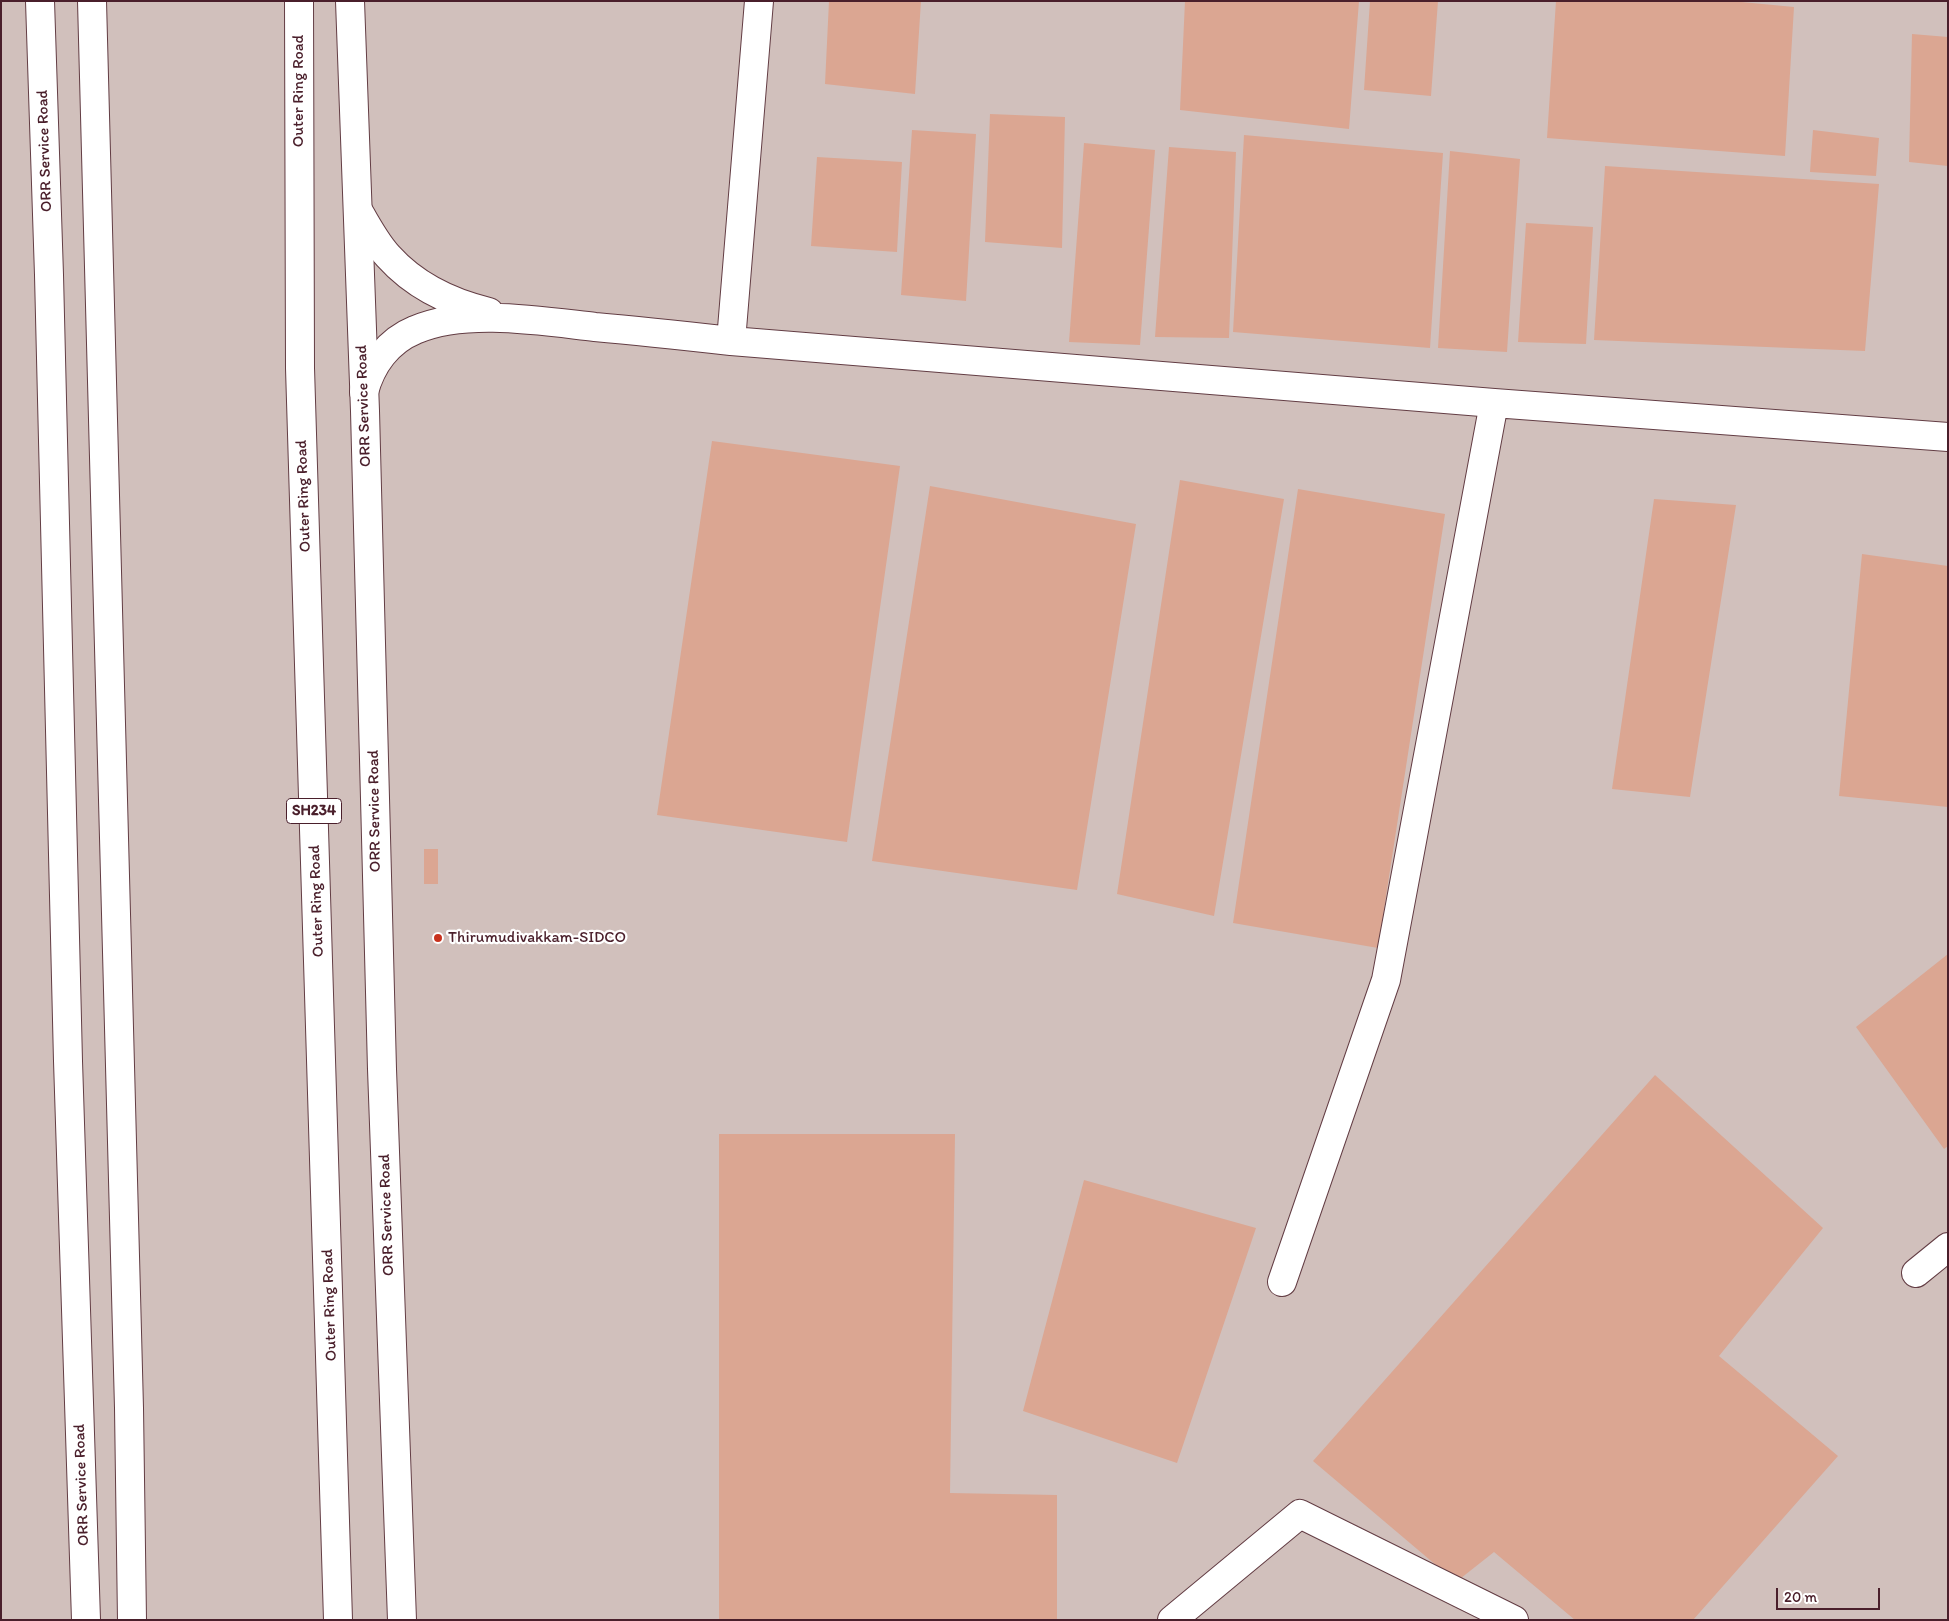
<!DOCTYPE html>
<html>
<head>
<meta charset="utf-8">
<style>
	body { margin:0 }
	#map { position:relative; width:1949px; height:1621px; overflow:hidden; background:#f0ead2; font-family:Itim,sans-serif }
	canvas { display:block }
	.frame { position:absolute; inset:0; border:2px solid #4a1f2b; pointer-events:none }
	.scale { position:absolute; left:1776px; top:1588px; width:104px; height:22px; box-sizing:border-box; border:2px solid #4a1f2b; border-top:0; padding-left:6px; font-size:15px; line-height:18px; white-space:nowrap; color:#4a1f2b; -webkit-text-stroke:4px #fff; paint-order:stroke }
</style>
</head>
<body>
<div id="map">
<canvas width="1949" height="1621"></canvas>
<div class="frame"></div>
<div class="scale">20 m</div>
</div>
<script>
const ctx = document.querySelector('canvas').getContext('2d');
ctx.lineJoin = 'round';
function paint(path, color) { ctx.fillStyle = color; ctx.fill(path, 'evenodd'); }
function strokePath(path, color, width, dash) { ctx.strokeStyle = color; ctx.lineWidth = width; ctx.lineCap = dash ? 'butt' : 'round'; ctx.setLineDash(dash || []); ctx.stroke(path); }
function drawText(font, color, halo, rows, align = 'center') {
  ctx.font = font + ' Itim,sans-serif'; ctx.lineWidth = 4.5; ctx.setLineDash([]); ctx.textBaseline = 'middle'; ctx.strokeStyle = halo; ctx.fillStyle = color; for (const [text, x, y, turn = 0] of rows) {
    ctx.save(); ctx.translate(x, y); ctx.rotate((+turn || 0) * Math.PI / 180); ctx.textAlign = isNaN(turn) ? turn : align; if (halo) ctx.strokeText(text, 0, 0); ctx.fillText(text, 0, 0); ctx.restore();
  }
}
paint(new Path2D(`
	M1 1H1948V1620H1Z`), '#d1c0bc');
paint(new Path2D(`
	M829 1H921L915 94 825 84Z
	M1185 1H1359L1349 129 1180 110Z
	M1370 1H1438L1431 96 1364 90Z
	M1556 1H1731L1794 7 1785 156 1547 138Z
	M1912 34 1948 37V166L1909 162Z
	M990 114 1065 117 1062 248 985 242Z
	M912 130 976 134 966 301 901 295Z
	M1813 130 1879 138 1876 176 1810 172Z
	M1244 135 1443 153 1430 348 1233 332Z
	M1084 143 1155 150 1140 345 1069 342Z
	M1169 147 1236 152 1229 338 1155 337Z
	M1450 151 1520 159 1507 352 1438 348Z
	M817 157 902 162 897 252 811 246Z
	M1605 166 1879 184 1865 351 1594 340Z
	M1526 223 1593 227 1586 344 1518 342Z
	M712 441 900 466 847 842 657 815Z
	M1180 480 1284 499 1214 916 1117 894Z
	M930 486 1136 524 1077 890 872 861Z
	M1298 489 1445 514 1378 948 1233 923Z
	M1654 499 1736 505 1690 797 1612 789Z
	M1862 554 1948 566V807L1839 796Z
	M424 849H438V884H424Z
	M1948 954V1146L1944 1149 1856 1027Z
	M1655 1075 1823 1228 1719 1356 1838 1456 1693 1620H1575L1494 1552 1456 1582 1313 1461Z
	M719 1134H955L950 1493 1057 1495V1620H719Z
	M1084 1180 1256 1228 1177 1463 1023 1411Z`), '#dba692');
const minor = new Path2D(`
	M759 1 731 341 1494 403 1948 437
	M358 210C367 226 376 243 388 256 414 285 451 303 489 312
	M364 392C371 365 388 341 415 330 465 308 542 321 595 327 640 331 686 336 731 341
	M1916 1273 1948 1247
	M1282 1282 1386 980 1494 403
	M1172 1620 1300 1514 1514 1620`);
const major = new Path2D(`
	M40 1 49 275 68 1061 86 1620
	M350 1 365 411 382 1069 402 1620`);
const highway = new Path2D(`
	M92 1 129 1408 132 1620
	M299 1 300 368 338 1620`);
strokePath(minor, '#633d44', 30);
strokePath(major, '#633d44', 30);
strokePath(highway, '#633d44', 30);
strokePath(minor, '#fff', 28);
strokePath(major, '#fff', 28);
strokePath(highway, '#fff', 28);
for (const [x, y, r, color] of [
	[438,938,5,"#c8321e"]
]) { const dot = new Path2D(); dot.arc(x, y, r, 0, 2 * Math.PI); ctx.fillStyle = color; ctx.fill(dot); strokePath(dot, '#fff', 2); }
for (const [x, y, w] of [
	[314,811,55]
]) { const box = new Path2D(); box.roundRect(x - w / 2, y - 12.5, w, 25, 4); ctx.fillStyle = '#fff'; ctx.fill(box); strokePath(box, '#4a1f2b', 1); }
drawText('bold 15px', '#4a1f2b', null, [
	["SH234",314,811]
]);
drawText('16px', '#4a1f2b', '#fff', [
	["Outer Ring Road",299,91,-90],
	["ORR Service Road",45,151,-92],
	["ORR Service Road",364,406,-92],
	["Outer Ring Road",304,496,-92],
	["ORR Service Road",375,811,-91],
	["Outer Ring Road",317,901,-92],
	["ORR Service Road",387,1215,-92],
	["Outer Ring Road",330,1305,-92],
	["ORR Service Road",82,1485,-92]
]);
drawText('16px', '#4a1f2b', '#fff', [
	["Thirumudivakkam-SIDCO",448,938]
], 'left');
</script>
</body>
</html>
